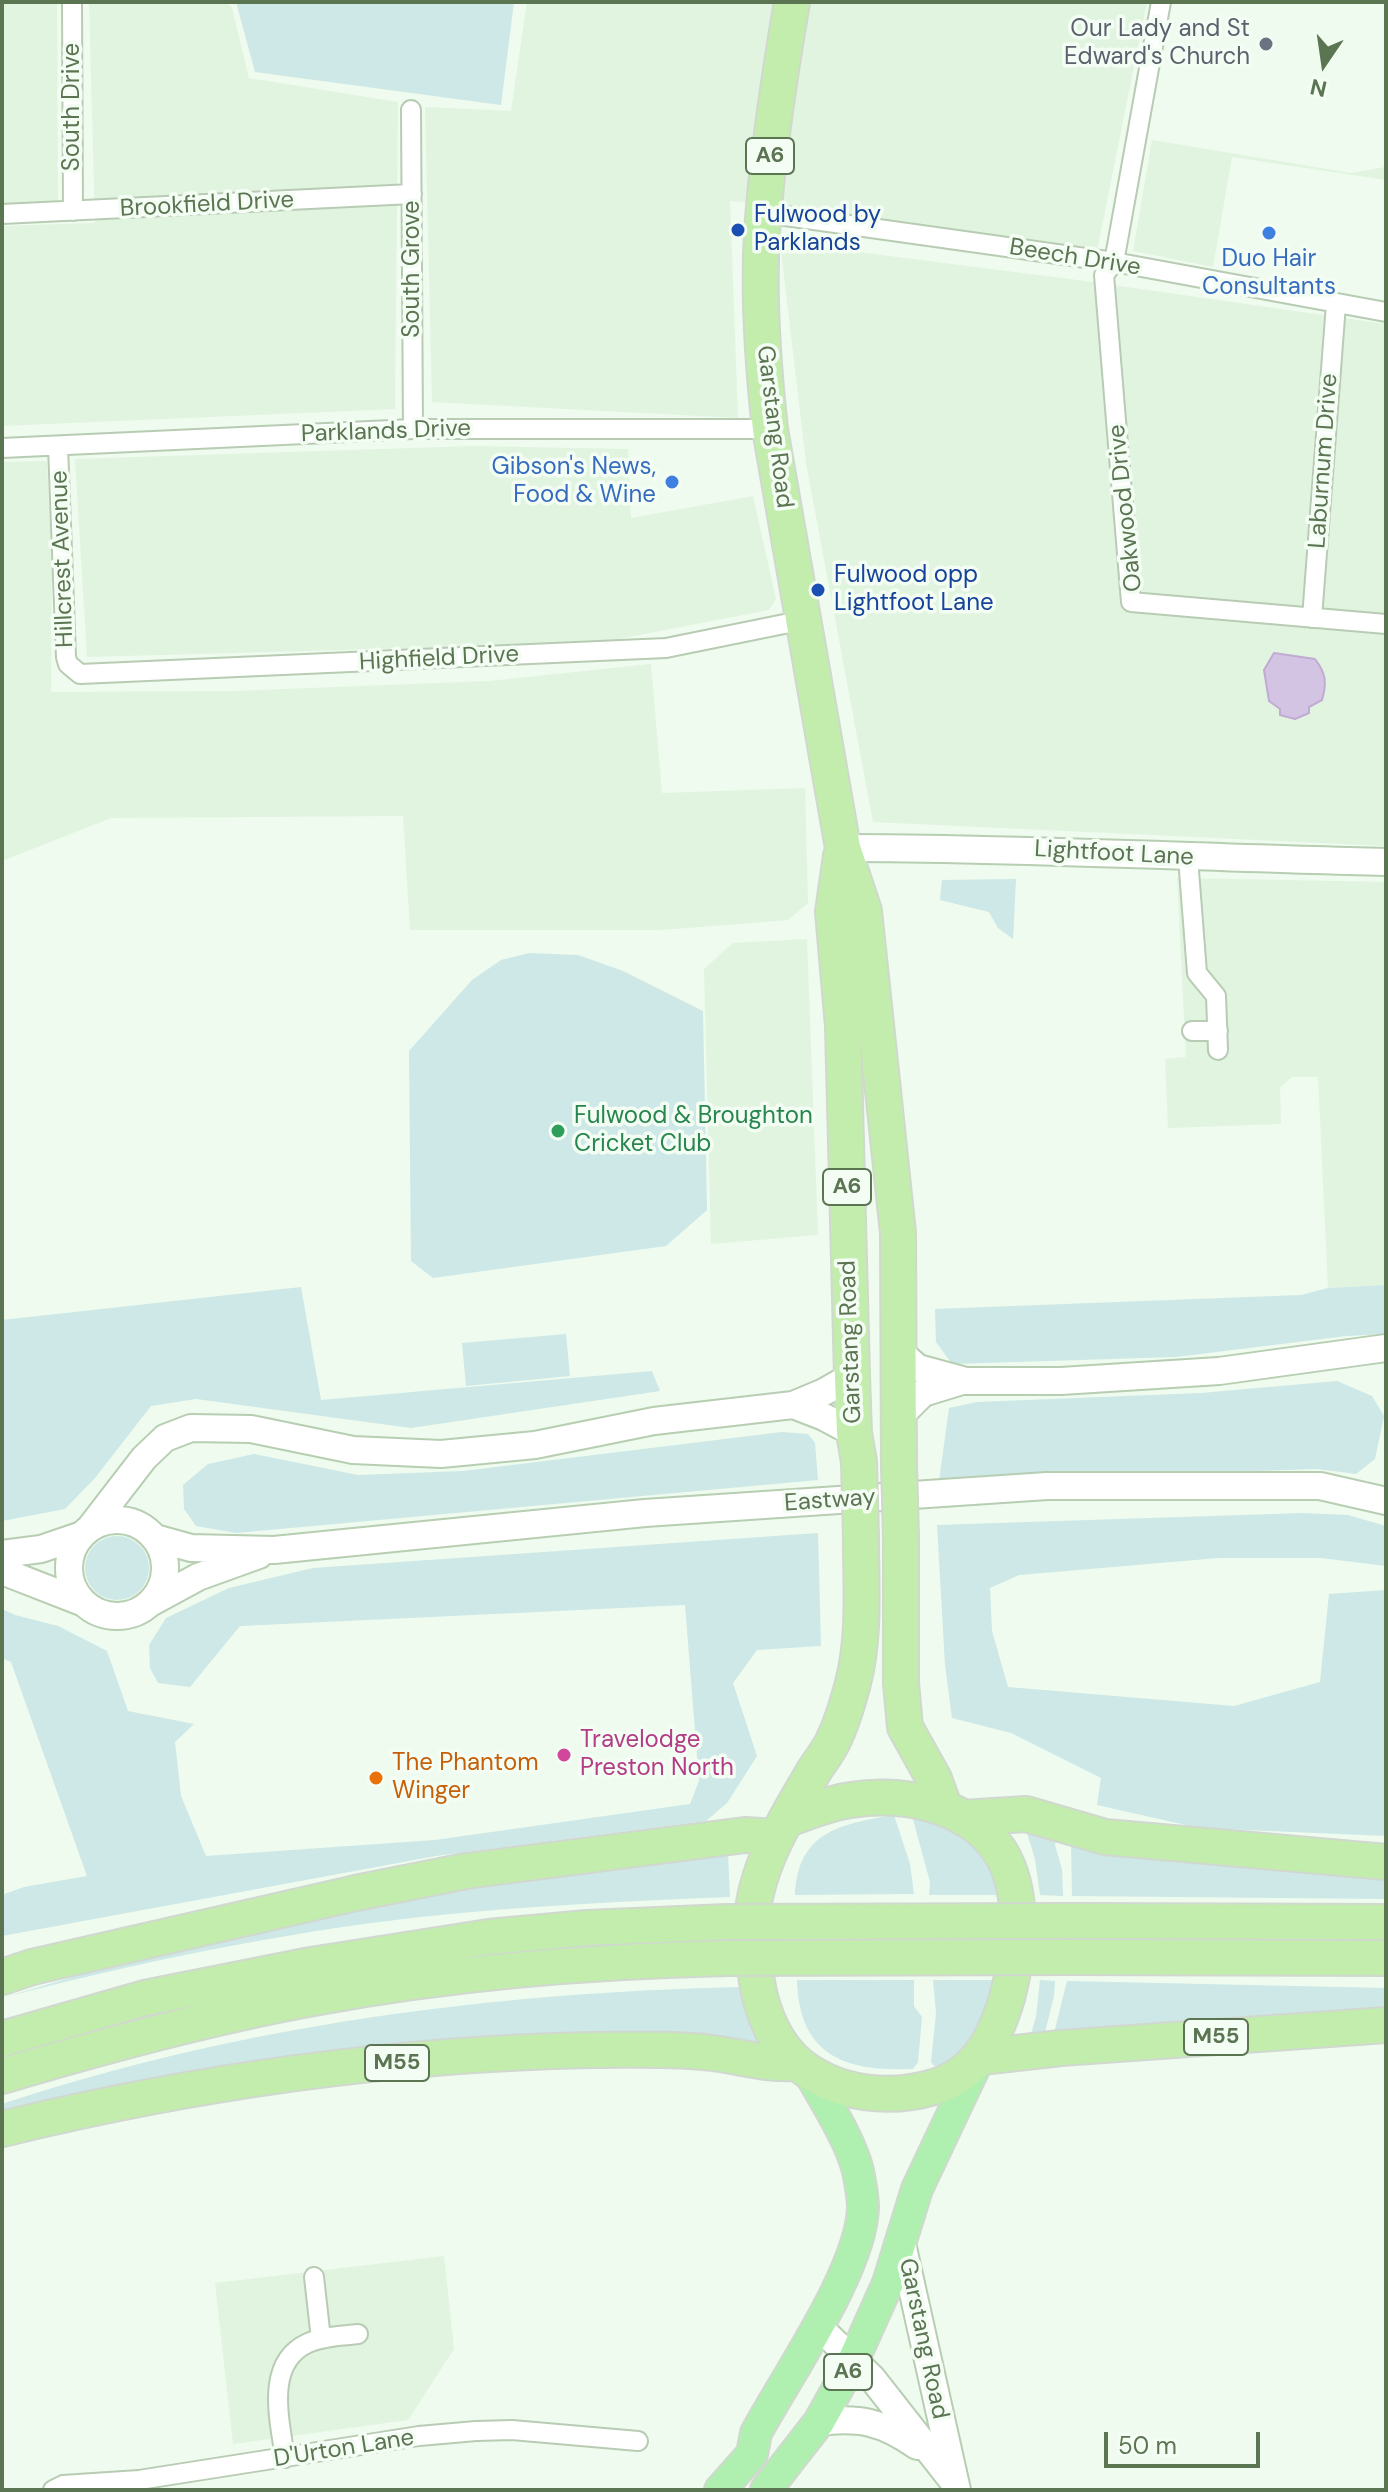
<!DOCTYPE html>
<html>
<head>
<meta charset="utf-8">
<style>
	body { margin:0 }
	#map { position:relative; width:1388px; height:2492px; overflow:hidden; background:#eefbee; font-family:"DM Sans",sans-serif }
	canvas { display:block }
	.frame { position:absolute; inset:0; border:4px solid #5b7452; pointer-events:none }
	.north { position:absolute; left:1284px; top:24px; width:80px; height:80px; -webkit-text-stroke:6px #f4fdf4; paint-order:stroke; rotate:193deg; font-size:22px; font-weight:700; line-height:32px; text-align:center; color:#5b7452 }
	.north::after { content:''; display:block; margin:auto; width:28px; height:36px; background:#5b7452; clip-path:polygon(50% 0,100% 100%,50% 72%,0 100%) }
	.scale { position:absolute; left:1104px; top:2432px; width:156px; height:36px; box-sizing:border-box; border:4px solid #5b7452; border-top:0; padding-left:10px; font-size:24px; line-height:28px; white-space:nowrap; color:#5b7452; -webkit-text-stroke:6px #f4fdf4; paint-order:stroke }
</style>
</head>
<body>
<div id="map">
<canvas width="1388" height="2492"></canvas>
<div class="frame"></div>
<div class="north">N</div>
<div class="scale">50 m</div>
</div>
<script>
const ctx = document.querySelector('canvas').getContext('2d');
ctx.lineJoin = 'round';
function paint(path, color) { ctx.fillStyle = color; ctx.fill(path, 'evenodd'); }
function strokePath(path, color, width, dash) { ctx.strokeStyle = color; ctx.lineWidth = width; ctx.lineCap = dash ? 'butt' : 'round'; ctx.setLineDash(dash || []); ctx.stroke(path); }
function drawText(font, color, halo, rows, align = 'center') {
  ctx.font = font + ' "DM Sans",sans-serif'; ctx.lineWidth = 7; ctx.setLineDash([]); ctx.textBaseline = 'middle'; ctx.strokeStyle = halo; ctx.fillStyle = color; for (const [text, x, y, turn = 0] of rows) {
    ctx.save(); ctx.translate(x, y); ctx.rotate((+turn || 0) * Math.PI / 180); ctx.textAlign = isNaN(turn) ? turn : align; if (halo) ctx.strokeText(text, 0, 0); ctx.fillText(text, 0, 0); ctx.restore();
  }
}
paint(new Path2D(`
	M2 2H57L58 204 2 205Z
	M89 2H228L232 8 249 78 398 102 395 409 2 426V226L95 223Z
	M527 2H1147L1097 251 783 206 730 201 738 418 432 402 425 107 511 111Z
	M1152 140 1351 173 1385 167 1386 159V180L1232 157 1213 267 1133 251Z
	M780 242 1085 281 1386 324V846L873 822 806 463Z
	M474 446 628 449 631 518 753 496 776 599 769 610 598 643 87 657 75 459Z
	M47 461 52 566 51 692 235 691 489 681 651 664 662 793 805 788 808 903 788 920 662 930H410L403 816 111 818 2 861V462Z
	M1177 878 1386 882V1285L1328 1288 1318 1077H1292L1280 1087 1281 1124 1168 1128 1165 1059 1186 1057Z
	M807 939 818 1235 711 1244 704 969 733 943Z
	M444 2256 454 2349 408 2420 233 2444 215 2283Z`), '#e1f4e0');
paint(new Path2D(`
	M236 2H514L501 105 255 72Z
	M1016 879 1013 939 998 928 989 912 940 900 942 880Z
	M529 953 578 955 623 971 703 1011 707 1210 666 1246 433 1278 411 1261 409 1051 472 980 501 960Z
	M1386 1285V1334L1346 1336 1176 1357 952 1364 936 1342 935 1309 1301 1295 1328 1288Z
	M301 1287 321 1400 652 1371 660 1391 411 1428 196 1399 151 1406 95 1478 65 1509 2 1521V1320Z
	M566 1334 570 1376 466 1386 462 1343Z
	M1337 1381 1372 1396 1384 1416 1375 1459 1356 1474 1317 1469 939 1481 949 1408 977 1402 1201 1393Z
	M782 1432 808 1434 815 1443 818 1480 236 1533 196 1526 184 1509 183 1485 208 1464 254 1454 358 1475 463 1471Z
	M1302 1513 1348 1515 1386 1526V1566L1321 1558H1219L1019 1575 990 1588 992 1631 1008 1687 1234 1706 1320 1682 1329 1594 1386 1590V1836L1199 1828 1097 1805 1101 1778 1011 1733 952 1718 945 1665 937 1525Z
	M818 1533 821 1646 757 1650 733 1683 757 1756 727 1803 706 1821 436 1856 2 1936V1895L24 1887 87 1876 11 1662 2 1658V1609L15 1615 58 1626 107 1651 128 1711 194 1724 175 1742 181 1796 206 1856 435 1840 690 1804 699 1781 685 1605 240 1626 190 1687 158 1683 150 1668 149 1645 166 1618 229 1588 313 1568Z
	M85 1568a32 32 0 1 1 64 0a32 32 0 1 1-64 0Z
	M911 1812 971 1831 995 1878 996 1895H929L930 1882Z
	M894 1815 910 1864 914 1894 795 1895C798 1831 841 1824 894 1815Z
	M1024 1823 1057 1835 1055 1845 1062 1869 1063 1896 1040 1895 1035 1859Z
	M1071 1845 1386 1870V1899L1072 1896Z
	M728 1855 730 1897C626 1901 523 1906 420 1917 279 1933 139 1962 2 1998L127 1961 228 1936 435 1893 646 1861Z
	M797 1980H914V2006L922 2017 918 2062 913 2069C846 2072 799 2056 797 1980Z
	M933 1980H996L981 2038 948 2064 935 2067 931 2062 936 2013Z
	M1040 1980 1055 1981 1054 1996 1043 2040 1028 2043 1036 2017Z
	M1067 1981 1386 1988V2017L1052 2041Z
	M745 1987 761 2056 717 2043 2 2117V2104C241 2025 494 1992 745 1987Z`), '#cde8e7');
const water = new Path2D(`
	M1274 653 1315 659C1326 673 1327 683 1322 700L1309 707V713L1295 719 1280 715V709L1269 701 1264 670Z`);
paint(water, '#d4c4e3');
strokePath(water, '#c1abd3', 2);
const street = new Path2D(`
	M72 2 73 211
	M1161 2 1114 262 1104 275 1131 602 1386 624
	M411 110 413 429
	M764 213 1114 262 1386 312
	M2 214 412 194
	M58 446 66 657 68 664 80 674 666 648 804 620
	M2 448 413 429H770
	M1312 618 1336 304
	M1188 858 1197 973 1216 996 1218 1050
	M1192 1031H1218
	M314 2277 321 2339
	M285 2458C280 2421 264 2363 308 2343 323 2336 342 2336 358 2334
	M53 2490 63 2485 139 2480 419 2436 476 2431 512 2430 638 2441`);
const secondary = new Path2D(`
	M843 848C1024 848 1205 858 1386 862
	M897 1350 918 1368 966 1381H1061L1219 1371 1386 1348
	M793 1405 824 1417 854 1433
	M899 1417 923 1393 962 1381
	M69 1568a48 48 0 1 1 96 0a48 48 0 1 1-96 0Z
	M90 1528 144 1458 165 1438 191 1428 251 1429 353 1450 441 1454 535 1445 654 1421 793 1405 824 1392 852 1376
	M155 1538 191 1548 274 1550 645 1513 1047 1486H1320L1386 1501
	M2 1554 41 1549 82 1535
	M2 1571 84 1603
	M152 1602 198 1577 259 1555
	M901 2239 957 2490
	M818 2326 872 2378 952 2480
	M819 2422C860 2417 883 2422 917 2446`);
const primary = new Path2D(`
	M720 2490 752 2454 756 2433C786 2377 862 2269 863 2207 863 2196 860 2182 858 2171 851 2141 824 2099 809 2072
	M766 2490 819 2422 853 2361 888 2283 917 2189 977 2062`);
const highway = new Path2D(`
	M792 2C779 78 767 156 762 233 758 299 763 365 770 429L843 848 864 911 898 1233 899 1465
	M841 856 833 912 843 1026 852 1376 854 1433 859 1462
	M901 1538V1683L905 1727 934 1779 945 1809
	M963 1818 1026 1814 1105 1837 1386 1862
	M787 1819C808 1812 829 1803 851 1800 903 1792 968 1804 999 1850 1026 1891 1019 1953 1007 1998 995 2038 977 2074 934 2087 890 2100 839 2095 801 2066 776 2047 762 2013 757 1982 754 1958 750 1934 753 1910 759 1861 789 1813 814 1771 820 1761 828 1752 833 1741 842 1723 848 1702 853 1683 865 1637 861 1586 861 1538
	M1070 1921 1386 1922
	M1070 1957 1386 1958
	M2 1977 32 1967 356 1893 466 1871 745 1835 777 1837
	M2 2039 145 1998 311 1965 489 1937 587 1928 727 1922
	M981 2057 1061 2048 1386 2025
	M2 2076C106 2045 212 2016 319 1997 454 1972 591 1961 728 1958
	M2 2129C194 2082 394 2054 591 2050 631 2050 673 2048 713 2053 742 2057 767 2065 797 2063`);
strokePath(street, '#b8ccb4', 22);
strokePath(secondary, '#b7ceb2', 30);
strokePath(primary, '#d1d8cf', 34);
strokePath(highway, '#d1d8cf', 38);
strokePath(street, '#fff', 18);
strokePath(secondary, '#fff', 26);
strokePath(primary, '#aff0b0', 30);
strokePath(highway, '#c3edad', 34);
const highwayBridge = new Path2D(`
	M859 1462 861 1538
	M899 1465 901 1538
	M727 1922 1070 1921
	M728 1958 1070 1957`);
strokePath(highwayBridge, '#d1d8cf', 38, []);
strokePath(highwayBridge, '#c3edad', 34);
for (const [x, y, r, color] of [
	[1266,44,8,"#6b7280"],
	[738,230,8,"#1a4fb4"],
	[1269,233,8,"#3f7fe0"],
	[672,482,8,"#3f7fe0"],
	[818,590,8,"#1a4fb4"],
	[558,1131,8,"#2e9e5b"],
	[564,1755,8,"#d1479c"],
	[376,1778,8,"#e8710a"]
]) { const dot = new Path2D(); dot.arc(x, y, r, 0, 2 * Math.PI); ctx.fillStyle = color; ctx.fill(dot); strokePath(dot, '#f4fdf4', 3); }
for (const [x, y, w] of [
	[770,156,48],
	[847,1187,48],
	[1216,2037,64],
	[397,2063,64],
	[848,2372,48]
]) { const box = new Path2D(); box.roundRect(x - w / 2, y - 18, w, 36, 6); ctx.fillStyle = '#f4fdf4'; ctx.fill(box); strokePath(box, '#5b7452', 2); }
drawText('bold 22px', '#5b7452', null, [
	["A6",770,156],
	["A6",847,1187],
	["M55",1216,2037],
	["M55",397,2063],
	["A6",848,2372]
]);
drawText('24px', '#5b616d', '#f4fdf4', [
	["Our Lady and St",1250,30],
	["Edward's Church",1250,58]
], 'right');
drawText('24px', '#5b7452', '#f4fdf4', [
	["South Drive",73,107,-90],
	["Brookfield Drive",207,205,-3],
	["Beech Drive",1075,258,9],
	["South Grove",413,269,-90],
	["Garstang Road",774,427,83],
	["Parklands Drive",386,432,-2],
	["Laburnum Drive",1324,461,-86],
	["Oakwood Drive",1126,508,-96],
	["Hillcrest Avenue",63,559,-92],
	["Highfield Drive",439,659,-3],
	["Lightfoot Lane",1114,854,3],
	["Garstang Road",851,1342,-92],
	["Eastway",830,1501,-4],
	["Garstang Road",923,2339,78],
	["D'Urton Lane",344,2449,-9]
]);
drawText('24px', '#164399', '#f4fdf4', [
	["Fulwood by",754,216],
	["Parklands",754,244],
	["Fulwood opp",834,576],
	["Lightfoot Lane",834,604]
], 'left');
drawText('24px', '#366cbe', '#f4fdf4', [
	["Duo Hair",1269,260],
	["Consultants",1269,288],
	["Gibson's News,",656,468,"right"],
	["Food & Wine",656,496,"right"]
]);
drawText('24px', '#27864d', '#f4fdf4', [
	["Fulwood & Broughton",574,1117],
	["Cricket Club",574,1145]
], 'left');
drawText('24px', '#b23c85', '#f4fdf4', [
	["Travelodge",580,1741],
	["Preston North",580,1769]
], 'left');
drawText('24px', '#c56008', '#f4fdf4', [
	["The Phantom",392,1764],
	["Winger",392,1792]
], 'left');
</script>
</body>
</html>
